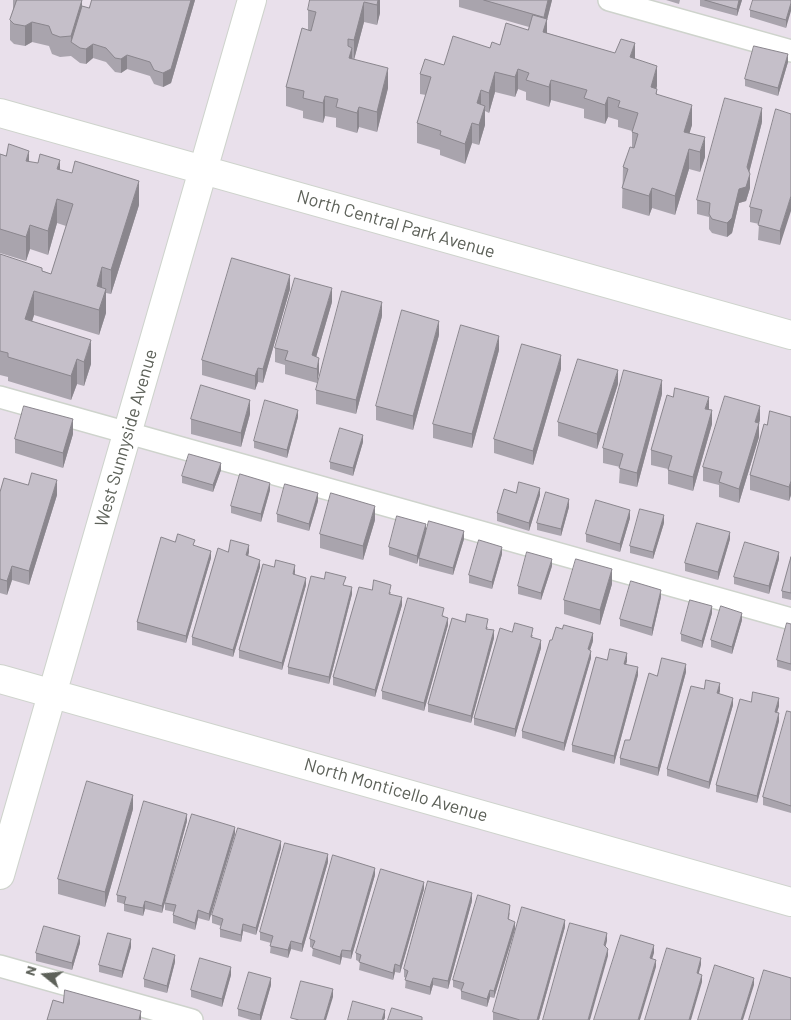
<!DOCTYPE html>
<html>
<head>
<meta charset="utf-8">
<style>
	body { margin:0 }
	#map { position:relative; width:791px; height:1020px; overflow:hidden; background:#e9e0eb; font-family:Barlow,sans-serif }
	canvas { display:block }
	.north { position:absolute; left:20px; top:950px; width:50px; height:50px; -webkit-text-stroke:4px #fff; paint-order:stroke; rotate:287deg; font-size:14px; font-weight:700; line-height:20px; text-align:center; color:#5d6159 }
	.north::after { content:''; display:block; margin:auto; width:18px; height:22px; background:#5d6159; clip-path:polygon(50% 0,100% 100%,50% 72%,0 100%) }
</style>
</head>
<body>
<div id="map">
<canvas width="791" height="1020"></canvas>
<div class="north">N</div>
</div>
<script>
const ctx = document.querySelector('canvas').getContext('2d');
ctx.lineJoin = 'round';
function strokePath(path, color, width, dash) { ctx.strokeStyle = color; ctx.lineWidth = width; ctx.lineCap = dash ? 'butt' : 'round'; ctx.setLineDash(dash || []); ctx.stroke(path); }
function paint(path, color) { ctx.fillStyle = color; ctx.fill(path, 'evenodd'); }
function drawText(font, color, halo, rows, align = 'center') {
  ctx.font = font + ' Barlow,sans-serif'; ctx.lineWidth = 5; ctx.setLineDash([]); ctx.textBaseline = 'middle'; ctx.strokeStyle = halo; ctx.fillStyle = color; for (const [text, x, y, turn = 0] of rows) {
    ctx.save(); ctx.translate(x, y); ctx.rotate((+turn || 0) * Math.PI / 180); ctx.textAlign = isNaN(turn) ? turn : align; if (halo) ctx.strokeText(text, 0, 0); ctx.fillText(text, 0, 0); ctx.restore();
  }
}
const lane = new Path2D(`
	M609 0 791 51
	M0 397 791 619
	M0 966 192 1020`);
const street = new Path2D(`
	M0 113 791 335
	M0 679 791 902
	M0 875 252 0`);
strokePath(lane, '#ced3cc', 24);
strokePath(street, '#ced3cc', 30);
strokePath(lane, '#fff', 21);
strokePath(street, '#fff', 28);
paint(new Path2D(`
	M13 0H81L82 6 89 8 92 0H195L171 83 163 87 154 84 150 76 127 69 121 73 115 72 106 62 93 58 86 64 80 63 71 56 60 57 52 54 49 46 32 42 25 46 14 44 10 40V20L13 10Z
	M380 0V13L377 25 364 22 354 59 388 88 377 132 359 127 357 133 336 127V118L325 116 323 123 303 118V111L286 106V87L308 29V10Z
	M459 0H552L547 20V33L635 59 657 86 656 89 657 94 692 125 689 133 705 157 700 172 689 169 675 215 652 208 649 216 622 208 623 167 632 147V131L618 127V120L608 117 605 124 584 118V109L551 100 549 107 526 100V92L518 89 515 97 495 92 489 113 485 111V125L479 145 472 143 465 164 440 155V150L417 143V123L426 95 420 94V74L500 45 528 30 529 27 459 7Z
	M666 0H680L679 4Z
	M700 0H742L737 16 700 6Z
	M791 0 786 28 750 17V10Z
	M788 62 778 96 745 86V79Z
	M791 114 780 245 758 240 759 224 750 222V207Z
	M762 122 749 172 750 188 746 201 739 203 732 233 727 237 712 233 709 229V217L697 214V200Z
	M0 154 60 170 139 205 111 294 106 293V313L99 335 34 315 32 321 91 364 84 386 77 384 71 400 8 381V377L0 375V254L51 274 66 226 57 223 48 255 30 249 26 261 0 253Z
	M290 289 263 383 258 382 255 390 202 375V360Z
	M332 302 316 357 319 372 317 383 285 374V365L275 362V348Z
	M382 316 356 414 316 404V390Z
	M439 335 413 430 376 420V406Z
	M499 350 472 448 433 438V424Z
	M561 369 533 465 494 453V439Z
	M618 384 597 449 558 436V422Z
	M662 394 637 487 619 483 620 467 603 463V448Z
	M709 410 712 424 693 491 668 484V469L651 465V450Z
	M250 414 241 447 191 434V419Z
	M298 417 287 458 254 448V441Z
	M791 417V495L789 501 750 490V475L767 425Z
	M760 420 759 423V437L739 503 719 497V485L703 481V467Z
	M73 434 63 468 15 453V439Z
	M363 442 353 476 330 469V462Z
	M221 470 213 492 182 483V476Z
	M270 490 261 522 231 513V506Z
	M0 492 57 495 29 585 12 580 7 595 0 593Z
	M516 493 540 495 529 531 497 521V513Z
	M318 501 309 531 277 522V514Z
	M569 507 561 536 537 530V523Z
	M630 518 620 552 586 542V534Z
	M375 520 363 560 320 548V534Z
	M664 523 653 559 630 553V546Z
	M426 531 464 539 453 575 419 566V558L425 535 417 564 389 555V547Z
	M730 539 718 580 685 571V563Z
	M175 542 195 546 211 558 186 643 137 630V622Z
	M228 552H249L248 556 260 567 233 657 192 645V637Z
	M502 554 492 589 469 583V575Z
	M791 557V600L782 598V591Z
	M779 559 769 594 734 584V577Z
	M552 566 541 600 518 594V586Z
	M295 572V575L306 585 282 670 239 658V650Z
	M612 584 600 625 564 614V600Z
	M345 585 352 594 329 684 288 674V667Z
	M372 590 391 592 390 595 402 605 375 697 333 685V677Z
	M661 597 652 636 620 626V619Z
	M712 613 702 648 681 641V634Z
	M444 615V617L448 625 424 711 382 699V691Z
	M742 620 732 654 711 647V640Z
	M465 622 488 627 487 629 494 638 471 723 428 712V704Z
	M791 624V671L777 667V660Z
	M512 632 533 635 532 637 541 648 515 737 474 725V718Z
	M593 641 590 650 591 658 564 751 522 738V731Z
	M607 660 627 661 626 664 638 675 614 764 572 752V745Z
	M686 672 658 776 620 765V758L630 740 657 676Z
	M704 689 720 691 719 693 733 705 709 789 667 776V769Z
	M751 702 779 706 777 712 779 721 757 803 716 792V785Z
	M791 712V813L763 805V797Z
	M133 809 105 907 58 894V879Z
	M187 821 162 913 145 909 143 916 124 911V904L117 902V895Z
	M235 834 209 921 198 918 195 930 173 923V915L174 912 165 910V903Z
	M281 848 256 935 243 931 241 942 220 937V929L221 926 212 923V915Z
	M328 862 302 952 291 949 288 958 270 953 271 943 260 940V932Z
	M375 875 351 959 342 957 340 965 312 956 313 948 310 947V939Z
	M424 889 400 973 395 972 393 980 359 970 360 962 356 960V953Z
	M472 901 448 989 433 985 430 995 405 988 406 978 404 977V969Z
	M510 912 509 919 515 929 494 998 490 997 487 1007 461 999V990L453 987V980Z
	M565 927 539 1020H493V1012Z
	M80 943 72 970 36 961V953Z
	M131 947 122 978 99 972V965Z
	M175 962 167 993 144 987V979Z
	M231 975 222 1007 191 997V990Z
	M271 985 261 1020H251L238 1016V1009Z`), '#a9a4ad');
paint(new Path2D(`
	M82 0V20L71 42V36Z
	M191 0H195L171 83 163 87V73Z
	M378 0H380V13L377 25V5Z
	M548 0H552L547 20V39L543 32 544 17Z
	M739 0H742L737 16V9Z
	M364 2V22L354 60V40Z
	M791 3V11L786 28V20Z
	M32 22V42L25 46V26Z
	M635 43V63L630 57Z
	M93 44V58L86 64V49Z
	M352 48V68L349 58Z
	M788 54V62L778 96V88Z
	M127 55V69L121 73V59Z
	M657 66V86L651 107V87Z
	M388 68V88L377 132V112Z
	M518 69V89L515 97V77Z
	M495 72V92L489 113V93Z
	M551 80V100L549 107V87Z
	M481 90V110L477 103Z
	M325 96V116L323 123V103Z
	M608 97V117L605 124V105Z
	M692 105V125L684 152V132Z
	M485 106V125L479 145V125Z
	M359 107V127L357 133V113Z
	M762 108V122L747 181V167Z
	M472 123V143L465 164V144Z
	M705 137V157L700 172V152Z
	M689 149V169L675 215V196Z
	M29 151V175L26 161Z
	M60 160V185L57 169Z
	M750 174V188L746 201 739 203 732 233 727 237V223L739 189Z
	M139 181V205L111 294V270Z
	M652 188V208L649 216V196Z
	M791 196V211L780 245V231Z
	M57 199V223L48 255V231Z
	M30 225V249L26 261V237Z
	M102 267V292L97 310V286Z
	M290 275V289L263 383V369Z
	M332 288V302L313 368 312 355Z
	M106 289V313L99 335V310Z
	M34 291V315L25 344V319Z
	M382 302V316L356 414V400Z
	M439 321V335L413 430V416Z
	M499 336V350L472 448V434Z
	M91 340V364L84 386V362Z
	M561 355V369L533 465V451Z
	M319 358V372L317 383V369Z
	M77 359V384L71 400V376Z
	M258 368V382L255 390V376Z
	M618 370V384L597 449V434Z
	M662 380V394L637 487V473Z
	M709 397V411L705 409Z
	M250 400V414L241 447V433Z
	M760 406V420L755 436V422Z
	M298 410V417L287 458V450Z
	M712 410V424L693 491V477Z
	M73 419V434L63 468V453Z
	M759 423V437L739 503V489Z
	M363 435V442L353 476V468Z
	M221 463V470L213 492V485Z
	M57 480V495L29 585V571Z
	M791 481V495L789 501V487Z
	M270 483V490L261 522V514Z
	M540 488V495L529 531V523Z
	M318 493V501L309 531V524Z
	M569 499V507L561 536V529Z
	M375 506V520L363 560V546Z
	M630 510V518L620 552V544Z
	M664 515V523L653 559V552Z
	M426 524V531L417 564V556Z
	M464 531V539L453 575V568Z
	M730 532V539L718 580V572Z
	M249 545V552L246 563V555Z
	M502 547V554L492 589V582Z
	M211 551V558L186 643V636Z
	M779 552V559L769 594V586Z
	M552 559V566L541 600V593Z
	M260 560V567L233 657V650Z
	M295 565V572L293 582V574Z
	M12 566V580L7 595V581Z
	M612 569V584L600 625V610Z
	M306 578V585L282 670V663Z
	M352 587V594L329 684V677Z
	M661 590V597L652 636V628Z
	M402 597V605L375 697V690Z
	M712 606V613L702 648V641Z
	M742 613V620L732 654V647Z
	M448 618V625L424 711V703Z
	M494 630V638L471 723V716Z
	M593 633V641L588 656V649Z
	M541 640V648L515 737V729Z
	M591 651V658L564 751V743Z
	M627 653V661L624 671V664Z
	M686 664V672L658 776V768Z
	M638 667V675L614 764V756Z
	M720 683V691L717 700V693Z
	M733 698V705L709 789V782Z
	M779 698V706L775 719V712Z
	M779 713V721L757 803V796Z
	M133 795V809L105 907V892Z
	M187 814V821L162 913V906Z
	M235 827V834L209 921V914Z
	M281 841V848L256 935V928Z
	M328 854V862L302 952V944Z
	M375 868V875L351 959V951Z
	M424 882V889L400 973V966Z
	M472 893V901L448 989V981Z
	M145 901V909L143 916V908Z
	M198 910V918L195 930V923Z
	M565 920V927L539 1020H537Z
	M515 922V929L494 998V991Z
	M243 924V931L241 942V935Z
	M607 933V941L604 952V945Z
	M80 936V943L72 970V963Z
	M131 939V947L122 978V971Z
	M291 941V949L288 958V950Z
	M654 945V953L650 966V958Z
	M608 949V956L590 1020H588Z
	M342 950V957L340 965V957Z
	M175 955V962L167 993V986Z
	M701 958V965L697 980V973Z
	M656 960V967L640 1020H638Z
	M395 964V972L393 980V973Z
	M231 967V975L222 1007V999Z
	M702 975V982L691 1020H689Z
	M271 978V985L261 1020H260V1015Z
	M433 978V985L430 995V987Z
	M754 978V985L743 1020H741Z
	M333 989V997L326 1020H324Z
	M490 990V997L487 1007V999Z
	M385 1010V1018L384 1020H382Z
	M141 1011V1020H139Z`), '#8a868d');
const building = new Path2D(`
	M17 0H82L71 36 60 37 52 34 49 26 32 22 25 26 14 24 10 20Z
	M92 0H191L171 69 163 73 154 70 150 62 127 55 121 59 115 58 106 48 93 44 86 49 80 48 71 42 82 6 89 8Z
	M310 0H378L377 5 364 2 354 40 348 39V46L352 48 349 58 388 68 377 112 359 107 357 113 336 107 338 99 325 96 323 103 303 98 304 91 286 87 302 28 311 31 316 12 308 10Z
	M484 0H548L544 17Z
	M705 0H739L737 9Z
	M753 0H791V3L786 20 750 10Z
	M533 15 547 19 543 32 615 53 621 39 635 43 630 57 657 66 651 87 657 89 656 94 692 105 684 132 705 137 700 152 689 149 675 196 652 188 649 196 622 188 628 169 623 167 630 147 634 148 638 134 632 132 638 113 618 107 620 101 608 97 605 105 584 98 587 90 551 80 549 87 526 80 529 73 518 69 515 77 495 72 489 93 481 90 477 103 485 106 479 125 472 123 465 144 440 135 441 131 417 123 431 77 420 74 425 59 444 65 453 36 490 48 492 42 500 45 506 23 528 30Z
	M754 46 788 54 778 88 745 79Z
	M725 98 762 108 747 167 750 174 746 187 739 189 732 218 727 223 712 219 709 214 710 203 697 200Z
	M776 109 791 114V196L780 231 758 225 762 210 750 207Z
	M9 144 29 151 26 161 38 163 40 154 60 160 57 169 72 173 75 161 139 181 111 270 102 267 97 286 106 289 99 310 34 291 25 319 91 340 84 362 77 359 71 376 8 357V353L0 351V254L42 268V271L51 274 73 204 57 199 48 231 30 225 26 237 0 229V154L6 156Z
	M232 258 290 275 263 369 258 368 255 376 202 360Z
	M295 278 332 288 312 355 319 358 317 369 285 360 288 351 275 348Z
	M342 291 382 302 356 400 316 390Z
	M402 310 439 321 413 416 376 406Z
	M461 325 499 336 472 434 433 424Z
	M522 344 561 355 533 451 494 439Z
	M578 359 618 370 597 434 558 422Z
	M624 370 662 380 637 473 619 468 623 454 603 448Z
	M201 385 250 400 241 433 191 419Z
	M675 388 709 397 705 409 712 410 693 477 668 470 672 456 651 450 667 395 673 397Z
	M725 396 760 406 755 422 759 423 739 489 719 482 722 472 703 467Z
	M265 400 298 410 287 450 254 441Z
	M24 406 73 419 63 453 15 439Z
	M770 411 791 417V481L789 487 750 475 764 424 767 425Z
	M340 428 363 435 353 468 330 462Z
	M189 454 221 463 213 485 182 476Z
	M32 473 57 480 29 571 12 566 7 581 0 579V492L4 478 28 485Z
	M240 474 270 483 261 514 231 506Z
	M519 482 540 488 529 523 497 513 504 489 516 493Z
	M285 484 318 493 309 524 277 514Z
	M546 492 569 499 561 529 537 523Z
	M331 493 375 506 363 546 320 534Z
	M596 500 630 510 620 544 586 534Z
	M640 509 664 515 653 552 630 546Z
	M397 516 426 524 417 556 389 547Z
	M429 521 464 531 453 568 419 558Z
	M697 523 730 532 718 572 685 563Z
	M178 534 195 540 193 545 211 551 186 636 137 622 161 537 175 542Z
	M231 540 249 545 246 555 260 560 233 650 192 637 218 548 228 552Z
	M479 540 502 547 492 582 469 575Z
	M745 542 779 552 769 586 734 577Z
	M527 552 552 559 541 593 518 586Z
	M791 557V593L782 591Z
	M576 559 612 569 600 610 564 600Z
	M276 560 295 565 293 574 306 578 282 663 239 650 263 564 274 567Z
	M326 572 346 577 343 585 352 587 329 677 288 667 311 576 324 579Z
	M374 580 391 585 389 594 402 597 375 690 333 677 359 587 372 590Z
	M631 581 661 590 652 628 620 619Z
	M408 598 444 608 442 616 448 618 424 703 382 691Z
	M690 600 712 606 702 641 681 634Z
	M721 606 742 613 732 647 711 640Z
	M467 614 488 619 486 629 494 630 471 716 428 704 452 618 465 622Z
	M515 623 533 628 531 637 541 640 515 729 474 718 500 628 512 632Z
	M787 623 791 624V664L777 660Z
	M564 625 593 633 588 649 591 651 564 743 522 731 550 640H552L556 627 562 629Z
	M610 649 627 653 624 664 638 667 614 756 572 745 596 657 607 660Z
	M662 658 686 664 658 768 620 758 625 740H630L649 673 657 676Z
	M706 680 720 683 717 693 733 698 709 782 667 769 691 686 704 689Z
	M753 692 779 698 775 712 779 713 757 796 716 785 740 699 751 702Z
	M787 711 791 712V806L763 797Z
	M87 781 133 795 105 892 58 879Z
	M144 801 187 814 162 906 145 901 143 908 124 904 126 897 117 895Z
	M192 814 235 827 209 914 198 910 195 923 173 915 176 905 165 903Z
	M238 828 281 841 256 928 243 924 241 935 220 929 223 919 212 915Z
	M285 843 328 854 302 944 291 941 288 950 270 946 273 936 260 932Z
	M333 855 375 868 351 951 342 950 340 957 312 948 315 941 310 939Z
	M381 869 424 882 400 966 395 964 393 973 359 962 361 955 356 953Z
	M428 881 472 893 448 981 433 978 430 987 405 980 408 971 404 969Z
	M478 895 510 905 508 919 515 922 494 991 490 990 487 999 461 991 464 983 453 980Z
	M522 907 565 920 537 1020H520L493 1012Z
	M570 923 607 933 604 945 608 949 588 1020H543Z
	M44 926 80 936 72 963 36 953Z
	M108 933 131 939 122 971 99 965Z
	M621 935 654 945 650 958 656 960 638 1020H594Z
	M153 948 175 955 167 986 144 979Z
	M667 948 701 958 697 973 702 975 689 1020H645Z
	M200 958 231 967 222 999 191 990Z
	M715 965 754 978 741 1020H698Z
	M764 970 791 978V1020H749Z
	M249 972 271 978 260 1015 238 1009Z
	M301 981 333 989 324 1020H299L291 1018Z
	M65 990 141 1011 139 1020H47L53 1000 63 1003Z
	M353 1001 385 1010 382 1020H348Z
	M392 1008 422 1017V1020H388Z`);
paint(building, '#c5bfc9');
strokePath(building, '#8a868d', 1);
drawText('18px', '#5d6159', '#fff', [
	["North Central Park Avenue",396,224,16],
	["West Sunnyside Avenue",126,438,-74],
	["North Monticello Avenue",396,790,16]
]);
</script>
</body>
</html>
